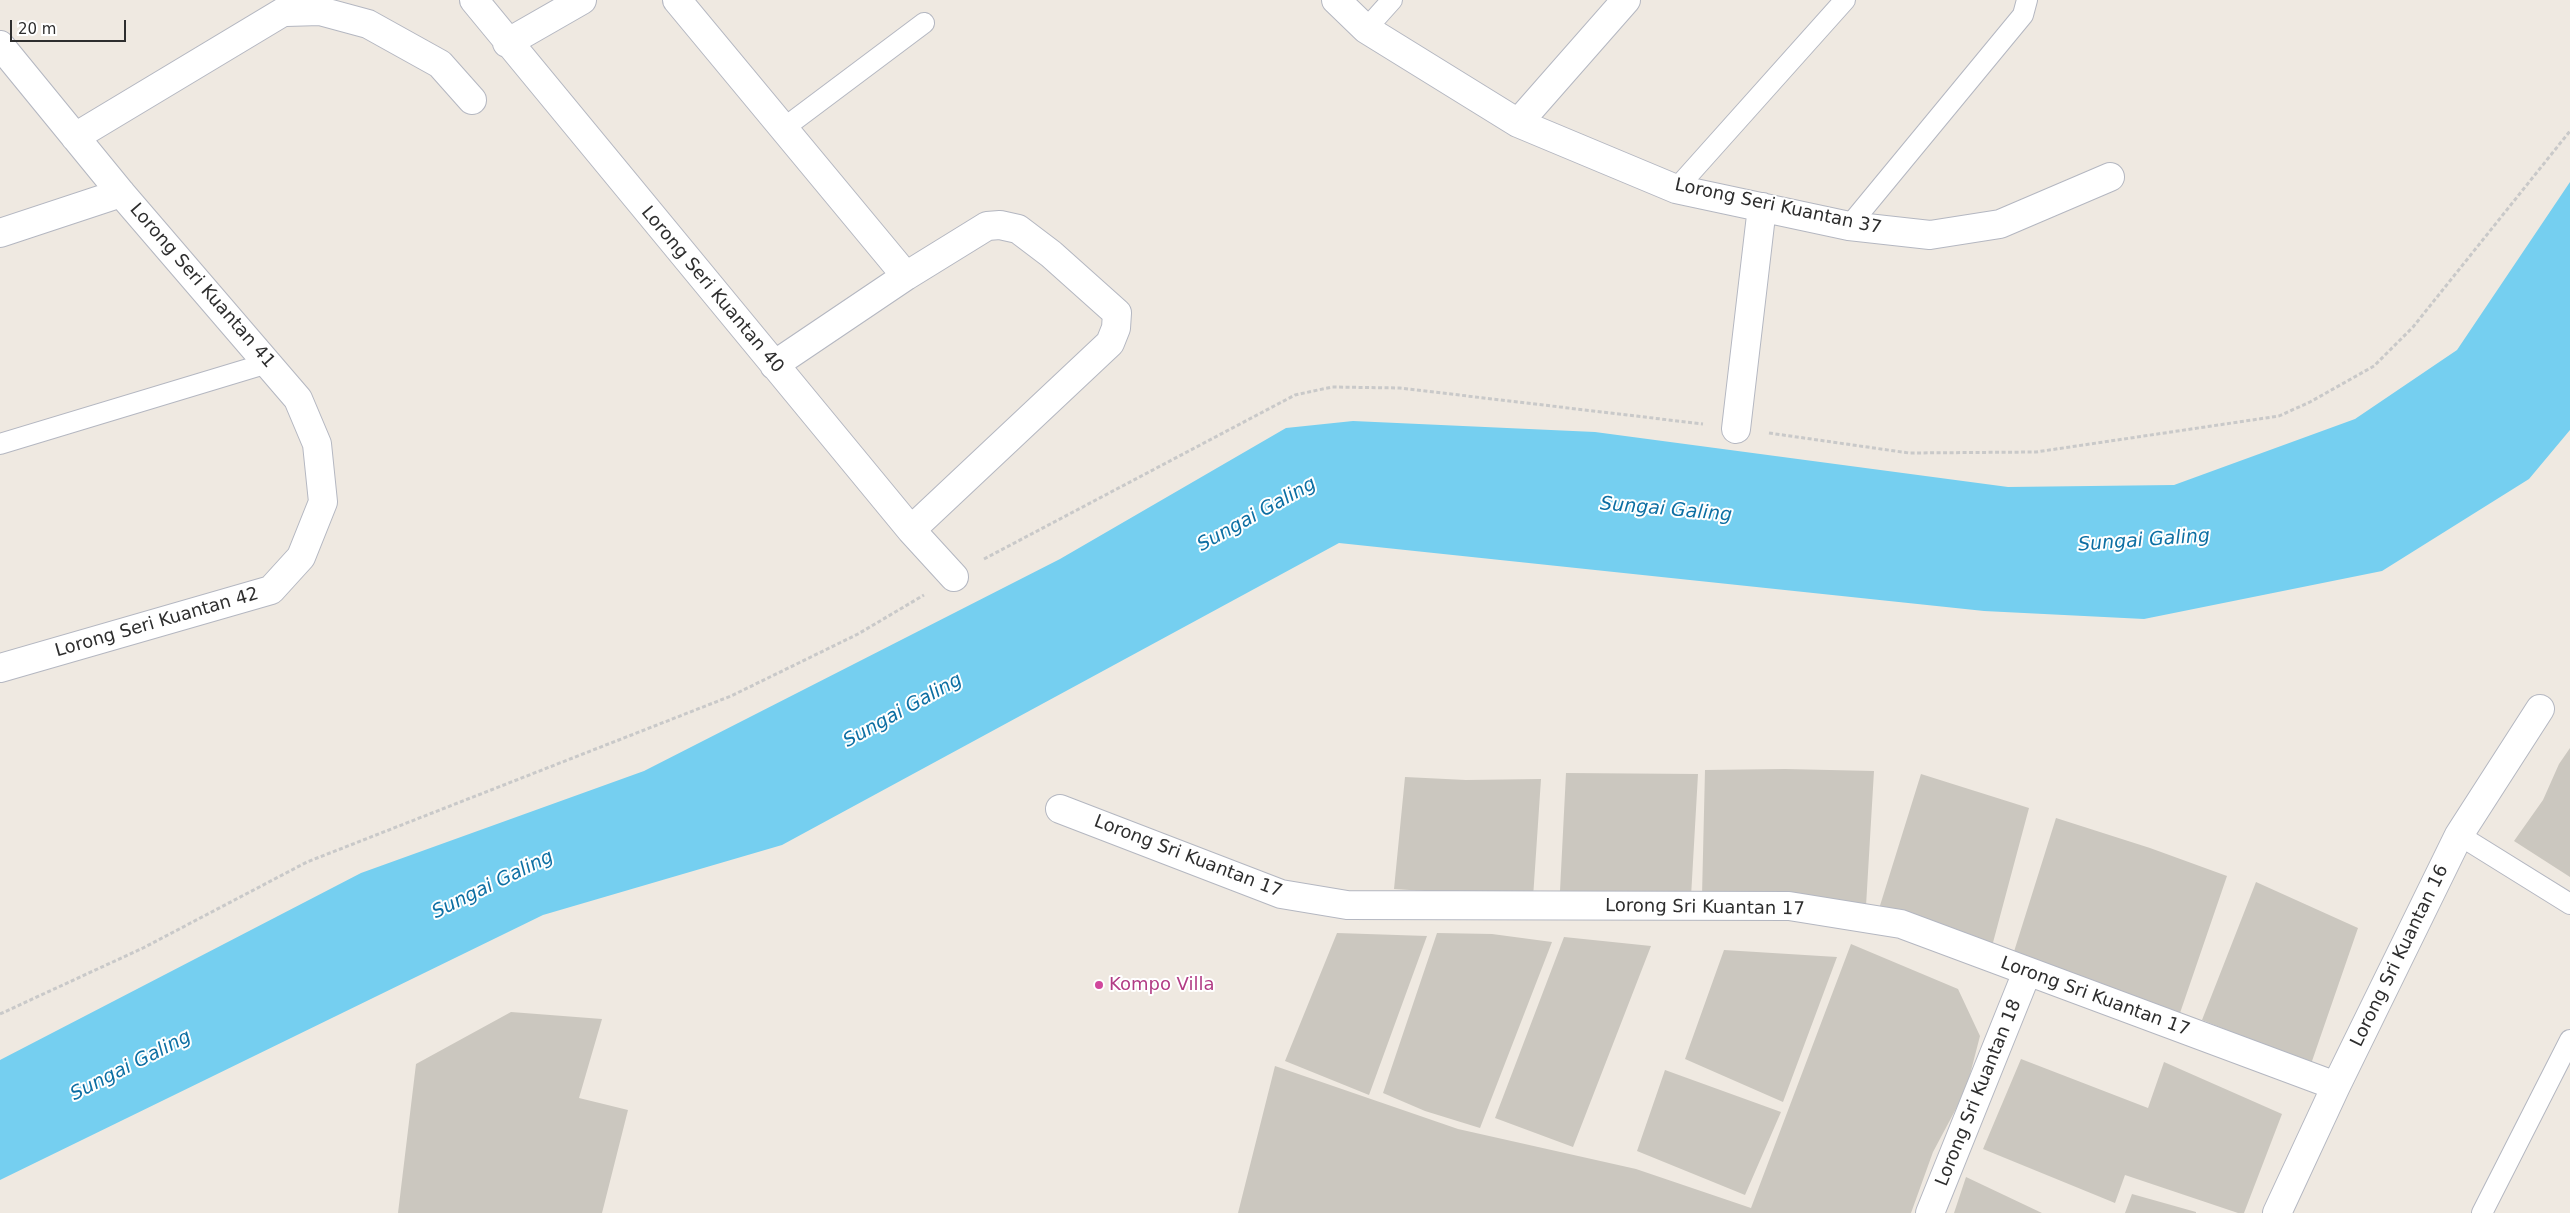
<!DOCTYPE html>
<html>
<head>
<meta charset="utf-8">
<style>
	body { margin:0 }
	#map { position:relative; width:2570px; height:1213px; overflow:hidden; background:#efe9e1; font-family:"DejaVu Sans",sans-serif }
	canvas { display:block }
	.scale { position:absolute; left:10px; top:20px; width:116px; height:22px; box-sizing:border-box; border:2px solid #2e2e2e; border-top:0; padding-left:6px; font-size:15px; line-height:18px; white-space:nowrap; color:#2e2e2e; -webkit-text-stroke:4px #fff; paint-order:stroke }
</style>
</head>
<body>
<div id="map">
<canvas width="2570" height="1213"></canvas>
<div class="scale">20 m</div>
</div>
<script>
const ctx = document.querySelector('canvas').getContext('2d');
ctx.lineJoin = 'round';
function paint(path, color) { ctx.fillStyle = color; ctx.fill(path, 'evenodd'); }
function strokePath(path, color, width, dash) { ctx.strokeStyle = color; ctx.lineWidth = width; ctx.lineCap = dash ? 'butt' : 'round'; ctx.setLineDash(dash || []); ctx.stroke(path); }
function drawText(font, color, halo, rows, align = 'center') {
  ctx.font = font + ' "DejaVu Sans",sans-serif'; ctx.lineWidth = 4; ctx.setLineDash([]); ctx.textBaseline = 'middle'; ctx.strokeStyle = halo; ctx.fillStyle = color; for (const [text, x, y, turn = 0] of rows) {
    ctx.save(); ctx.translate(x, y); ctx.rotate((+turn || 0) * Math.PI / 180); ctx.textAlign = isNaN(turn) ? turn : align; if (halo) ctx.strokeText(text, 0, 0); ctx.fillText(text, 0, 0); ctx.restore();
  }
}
paint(new Path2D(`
	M2570 182V430L2529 479 2382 571 2144 619 1984 611 1339 543 782 845 543 915 0 1180V1060L361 873 644 771 1060 559 1286 428 1353 421 1595 432 2008 487 2174 485 2355 419 2457 350Z`), '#75cff0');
paint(new Path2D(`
	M2570 748V877L2514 841 2543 800 2559 764Z
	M1785 769 1874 771 1866 906 1702 896 1705 770Z
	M1566 773 1698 774 1691 897 1560 891Z
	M1921 774 2029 808 1991 950 1878 912Z
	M1405 777 1466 780 1541 779 1533 898 1394 889Z
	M2056 818 2150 848 2227 876 2180 1013 2102 991 2012 958Z
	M2256 882 2358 928 2311 1064 2202 1020Z
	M1337 933 1427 936 1369 1095 1285 1061Z
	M1437 933 1492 934 1552 942 1480 1128 1425 1111 1383 1093Z
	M1564 937 1651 946 1573 1147 1495 1118Z
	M1851 944 1958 989 1980 1036 1966 1090 1933 1152 1911 1213H1238L1275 1066 1458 1129 1636 1169 1751 1208Z
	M1724 950 1837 957 1783 1102 1685 1059Z
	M511 1012 602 1019 579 1098 628 1110 602 1213H398L416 1064Z
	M2021 1059 2148 1108 2164 1062 2282 1114 2244 1213H2238L2125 1175 2115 1203 1983 1149Z
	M1665 1070 1781 1112 1745 1195 1637 1151Z
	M1966 1177 2042 1213H1954Z
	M2132 1194 2196 1212V1213H2125Z`), '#cbc7bf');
const lane = new Path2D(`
	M1366 29 1392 0
	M784 128 924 23
	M1676 189 1845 0
	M1849 226 2023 15 2027 0
	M0 444 268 363
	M2459 835 2570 904
	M2482 1213 2570 1040`);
const street = new Path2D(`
	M474 0 911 530 954 577
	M677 0 906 276 774 365
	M1336 0 1366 29 1518 123 1676 189 1849 226 1930 235 2000 224 2110 177
	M286 12 320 11 368 24 440 64 472 100
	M507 43 582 0
	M0 45 121 193 298 399 317 444 323 502 301 557 271 590 0 668
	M1518 123 1626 0
	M75 137 303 0
	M0 233 121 193
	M906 276 987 226 1000 225 1018 229 1051 254 1117 313 1116 328 1110 343 911 530
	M1736 429 1762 207
	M1060 809 1281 894 1347 905 1789 906 1901 924 2336 1086
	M1930 1213 2027 972
	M2277 1213 2336 1086 2459 835 2540 709`);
strokePath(lane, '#b4b7c1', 22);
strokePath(street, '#b4b7c1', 30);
strokePath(new Path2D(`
	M1769 433 1909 453 2036 452 2279 416 2310 402 2374 366 2413 327 2570 131
	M984 559 1295 395 1332 387 1400 388 1703 424
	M0 1014 143 948 307 862 731 696 858 634 924 595`), '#c9c9c9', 3, [4, 2.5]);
strokePath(lane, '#fff', 20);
strokePath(street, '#fff', 28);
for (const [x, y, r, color] of [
	[1099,985,5,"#d1479c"]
]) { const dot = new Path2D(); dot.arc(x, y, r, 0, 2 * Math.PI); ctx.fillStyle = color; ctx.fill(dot); strokePath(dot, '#fff', 2); }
drawText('18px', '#2e2e2e', '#fff', [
	["Lorong Seri Kuantan 37",1778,207,12],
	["Lorong Seri Kuantan 41",202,286,49],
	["Lorong Seri Kuantan 40",712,290,50],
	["Lorong Seri Kuantan 42",157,623,-16],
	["Lorong Sri Kuantan 17",1188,857,21],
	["Lorong Sri Kuantan 17",1705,908,1],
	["Lorong Sri Kuantan 16",2400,956,-64],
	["Lorong Sri Kuantan 17",2095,997,20],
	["Lorong Sri Kuantan 18",1979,1093,-68]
]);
drawText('18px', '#b23c85', '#fff', [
	["Kompo Villa",1109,985]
], 'left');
drawText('italic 19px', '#0d6fa3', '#fff', [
	["Sungai Galing",1666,510,5],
	["Sungai Galing",1257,515,-29],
	["Sungai Galing",2144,541,-4],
	["Sungai Galing",903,711,-29],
	["Sungai Galing",493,885,-26],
	["Sungai Galing",131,1066,-27]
]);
</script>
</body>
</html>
